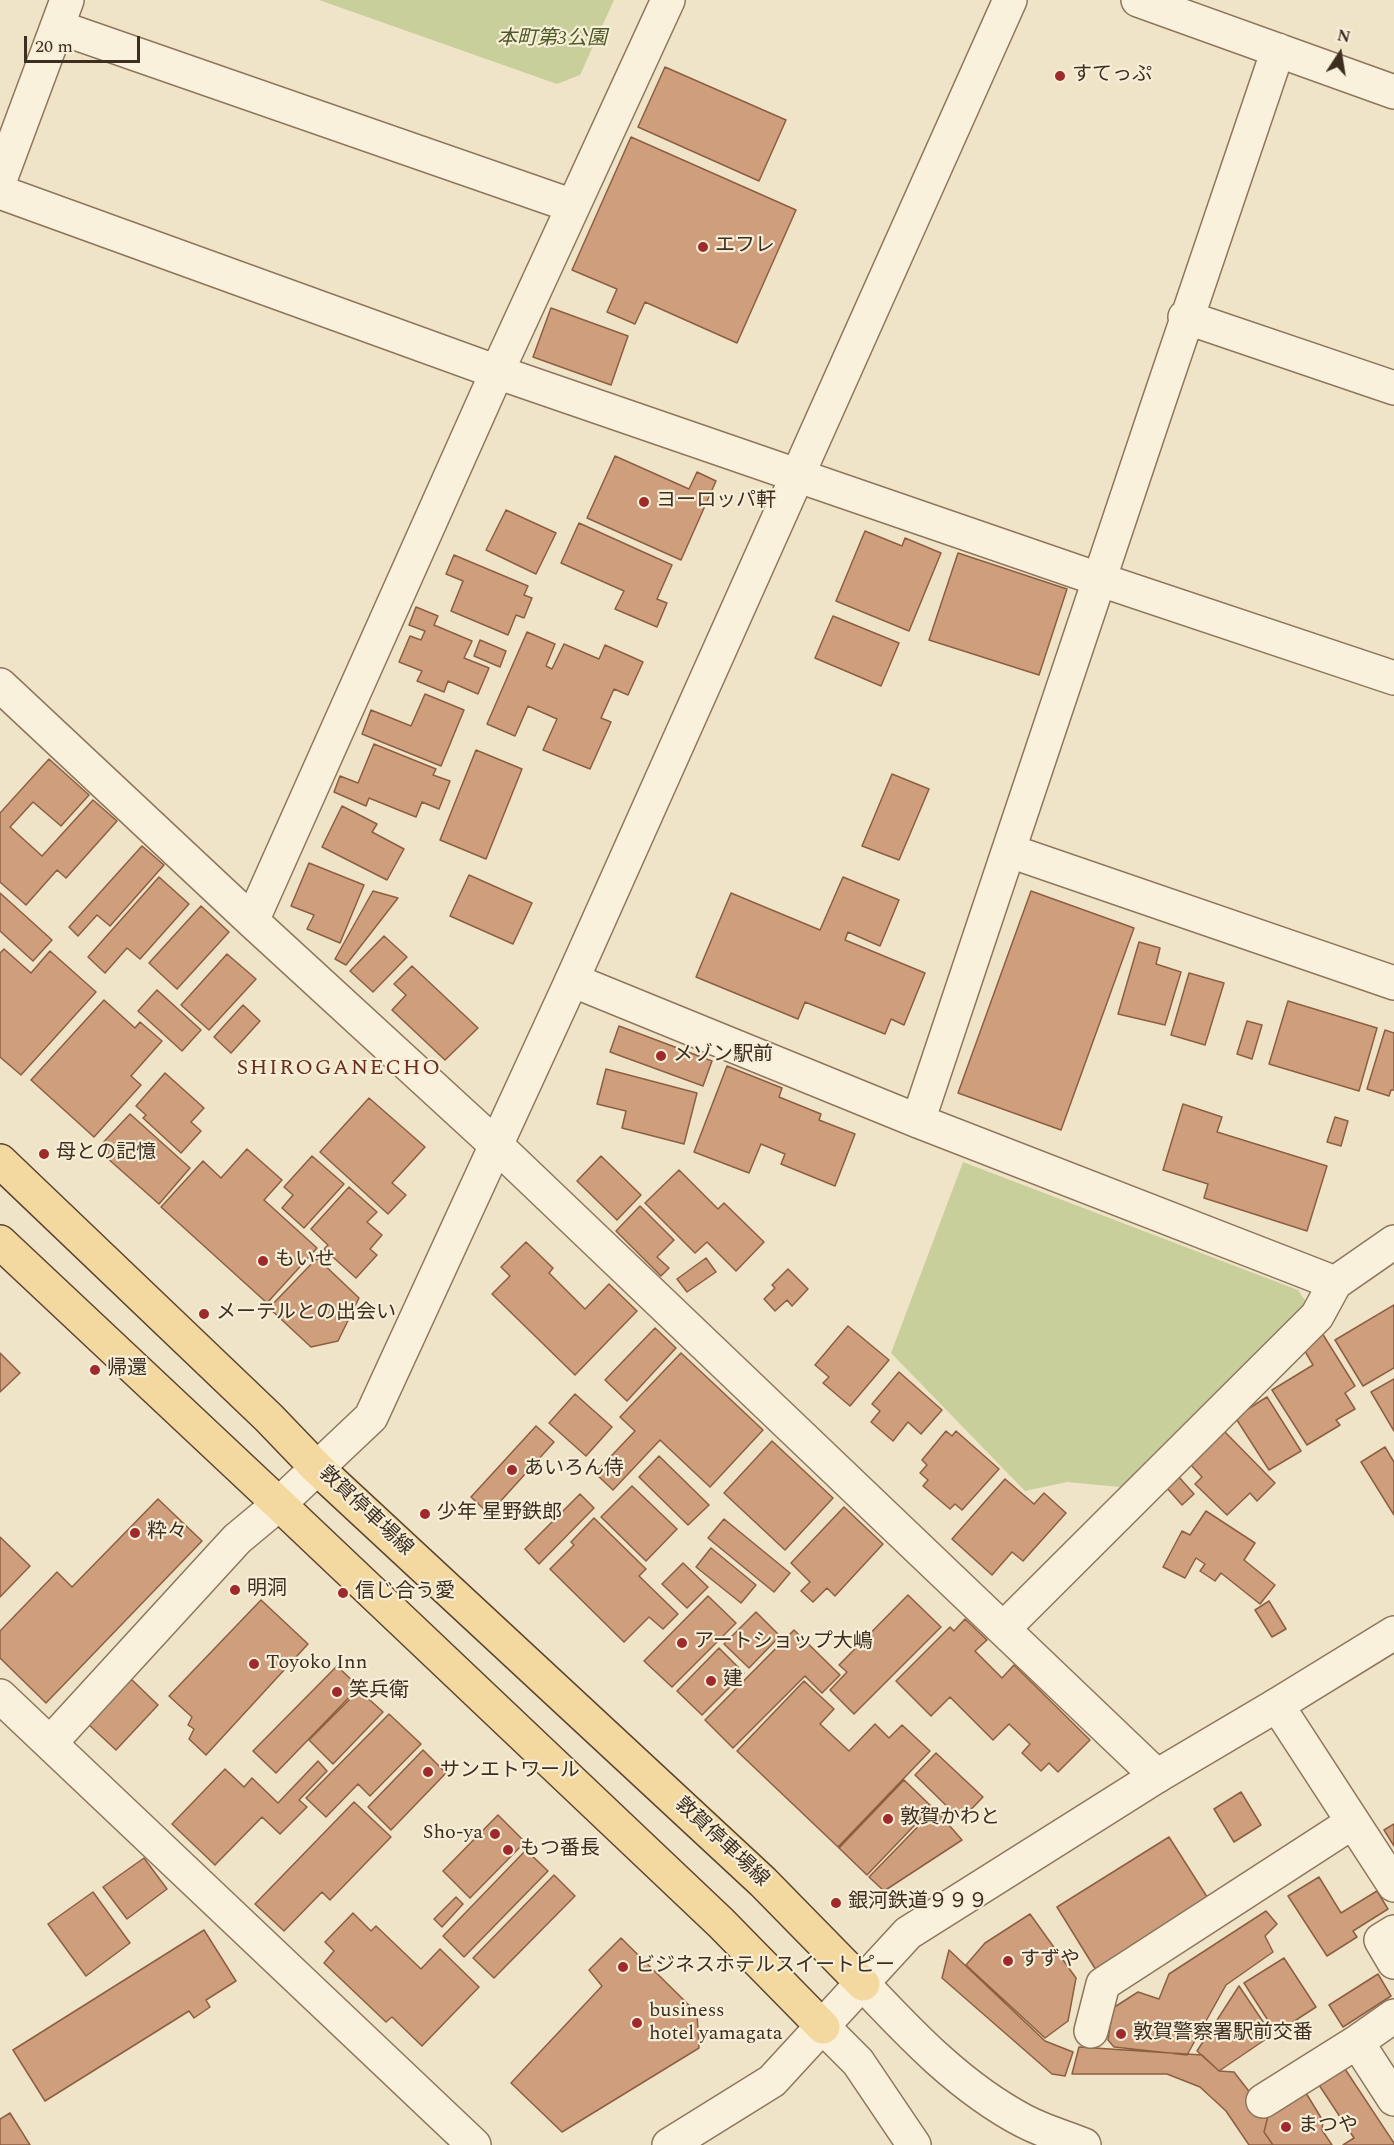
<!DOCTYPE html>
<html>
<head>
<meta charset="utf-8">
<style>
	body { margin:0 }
	#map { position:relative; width:1394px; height:2145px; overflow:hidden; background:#f0e4c8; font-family:Spectral,serif }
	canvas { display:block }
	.north { position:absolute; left:1310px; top:24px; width:60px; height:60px; -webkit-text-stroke:4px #f7eed8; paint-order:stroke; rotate:12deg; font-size:16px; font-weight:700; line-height:24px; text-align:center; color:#3d2e20 }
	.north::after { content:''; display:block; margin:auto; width:21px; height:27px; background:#3d2e20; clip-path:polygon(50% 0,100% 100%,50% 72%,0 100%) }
	.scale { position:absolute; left:24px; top:36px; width:116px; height:27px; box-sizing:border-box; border:3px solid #3d2e20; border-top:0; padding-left:8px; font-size:18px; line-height:21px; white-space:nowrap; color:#3d2e20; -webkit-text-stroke:4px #f7eed8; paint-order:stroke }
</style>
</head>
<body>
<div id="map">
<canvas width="1394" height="2145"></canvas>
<div class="north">N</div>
<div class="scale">20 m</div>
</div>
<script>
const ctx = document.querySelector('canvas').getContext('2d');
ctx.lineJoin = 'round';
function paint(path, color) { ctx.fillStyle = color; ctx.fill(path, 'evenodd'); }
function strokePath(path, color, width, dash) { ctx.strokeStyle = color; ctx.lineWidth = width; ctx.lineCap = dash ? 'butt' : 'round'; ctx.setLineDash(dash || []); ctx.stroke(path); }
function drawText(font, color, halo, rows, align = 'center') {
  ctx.font = font + ' Spectral,"Noto Sans JP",serif'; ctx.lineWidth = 4.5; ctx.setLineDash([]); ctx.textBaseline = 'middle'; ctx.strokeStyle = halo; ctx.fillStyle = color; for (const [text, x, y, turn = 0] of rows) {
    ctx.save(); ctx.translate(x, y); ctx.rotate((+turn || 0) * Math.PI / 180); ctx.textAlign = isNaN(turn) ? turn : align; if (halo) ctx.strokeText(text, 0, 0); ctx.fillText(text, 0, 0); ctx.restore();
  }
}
paint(new Path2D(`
	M319 0H614L580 75 557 84Z
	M963 1162 1298 1290 1306 1302 1120 1487 1067 1482 1025 1491 891 1353Z`), '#c9cf9b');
const building = new Path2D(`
	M665 67 786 120 759 181 638 127Z
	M631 137 796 210 737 343 645 302 635 324 607 312 617 289 572 270Z
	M551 308 628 336 611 385 533 357Z
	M615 456 689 489 697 472 716 481 681 560 587 518Z
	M506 510 556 533 536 574 486 550Z
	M579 523 672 565 657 599 667 603 657 627 615 609 624 591 561 563Z
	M865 531 902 546 905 538 941 553 909 631 836 601Z
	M958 553 1067 589 1039 675 929 640Z
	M454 555 528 586 524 595 532 598 524 618 516 615 508 635 451 611 463 581 446 574Z
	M416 607 438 616 434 625 472 641 464 658 489 668 478 694 448 681 444 692 417 681 422 671 399 662 410 636 421 640 425 631 409 625Z
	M833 616 899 643 881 686 815 658Z
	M527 632 555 644 546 666 552 669 564 644 599 659 605 645 643 662 628 695 614 689 601 718 611 722 590 769 543 750 557 719 528 706 515 736 487 724Z
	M480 640 506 651 500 667 474 656Z
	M425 694 464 710 441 766 362 734 371 710 411 726Z
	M374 744 436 769 433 775 450 781 439 809 422 802 416 817 369 798 366 806 334 792 340 776 358 783Z
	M476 750 522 769 486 859 440 840Z
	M49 759 89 795 61 826 33 802 10 827 42 856 93 800 117 821 66 878 57 870 26 905 0 882V813Z
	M892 774 929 789 899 860 862 846Z
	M342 806 377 824 372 832 404 849 387 880 322 847Z
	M142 846 164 865 110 926 97 915 78 936 69 927Z
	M309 863 364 885 340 943 307 929 314 915 291 906Z
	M469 875 532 903 513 944 450 916Z
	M159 877 189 904 140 959 127 948 105 973 88 957Z
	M843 877 899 900 880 946 848 932 845 940 925 973 904 1025 891 1019 885 1034 805 1002 798 1019 696 977 731 893 820 930Z
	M373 891 398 898 346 965 335 959Z
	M1031 891 1134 928 1061 1130 958 1093Z
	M0 893 52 940 33 961 0 931Z
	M201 906 229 932 177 989 149 963Z
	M384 936 407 957 373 992 350 971Z
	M1139 942 1160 948 1156 964 1181 972 1165 1025 1118 1014Z
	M4 949 31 973 50 951 96 992 21 1075 0 1057V953Z
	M227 954 256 979 209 1030 181 1005Z
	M412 966 478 1028 445 1060 392 1010 406 995 394 984Z
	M1189 973 1224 983 1205 1045 1171 1035Z
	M157 990 201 1030 182 1051 138 1011Z
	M104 1000 135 1028 140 1022 162 1041 131 1076 141 1085 94 1137 31 1080Z
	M1288 1001 1377 1028 1359 1091 1269 1064Z
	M243 1005 260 1021 231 1053 214 1037Z
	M1247 1021 1262 1025 1252 1059 1237 1054Z
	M619 1026 712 1061 703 1086 610 1052Z
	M1385 1030 1394 1033V1090H1391L1389 1096 1367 1089Z
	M727 1066 782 1088 779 1097 821 1114 819 1120 855 1134 835 1186 781 1164 785 1154 761 1144 749 1173 694 1152Z
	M606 1069 697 1093 684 1144 622 1128 626 1111 597 1104Z
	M165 1073 204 1108 191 1122 201 1131 181 1153 143 1118 146 1115 136 1106Z
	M369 1098 425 1147 392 1183 406 1195 388 1214 320 1152Z
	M1183 1104 1222 1117 1217 1132 1327 1166 1307 1231 1204 1198 1208 1184 1163 1170Z
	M130 1114 190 1168 159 1204 97 1149Z
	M1335 1117 1348 1121 1341 1146 1327 1142Z
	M247 1149 282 1180 264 1200 317 1248 267 1303 161 1207 203 1161 221 1178Z
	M312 1156 344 1184 304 1228 282 1208 293 1195 284 1187Z
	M601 1156 641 1195 617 1220 577 1181Z
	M679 1170 718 1209 724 1203 764 1242 736 1271 707 1242 695 1253 645 1203Z
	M349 1187 377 1212 367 1222 382 1235 370 1249 377 1255 356 1278 324 1249 328 1245 311 1229Z
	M640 1206 674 1240 657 1257 669 1268 661 1276 616 1231Z
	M526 1242 553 1268 549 1273 585 1309 609 1284 637 1311 575 1375 492 1294 510 1276 501 1267Z
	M317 1258 359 1298 338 1341 311 1347 269 1308Z
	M706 1258 716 1272 687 1292 677 1279Z
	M788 1269 808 1289 792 1306 787 1300 775 1311 764 1299 775 1288 772 1285Z
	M1394 1305V1368L1363 1386 1335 1340Z
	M848 1326 889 1360 850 1406 823 1383 829 1377 815 1365Z
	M655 1328 676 1348 627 1401 605 1380Z
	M1322 1333 1355 1386 1345 1393 1355 1409 1336 1420 1340 1425 1307 1445 1272 1390 1313 1365 1302 1346Z
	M0 1353 20 1373 0 1392Z
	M681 1353 763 1430 710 1487 660 1440 613 1490 595 1473 635 1431 620 1417Z
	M899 1372 942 1410 921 1434 908 1422 893 1441 871 1422 880 1411 872 1404Z
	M1394 1379V1431L1371 1392Z
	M575 1394 612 1427 586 1456 549 1423Z
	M1267 1397 1301 1451 1269 1470 1235 1417Z
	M536 1426 554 1442 489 1514 471 1497Z
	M946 1431 952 1436 956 1431 999 1469 962 1510 955 1504 950 1509 923 1486 928 1480 920 1473 927 1465 922 1460Z
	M1224 1431 1275 1483 1257 1501 1250 1493 1227 1515 1195 1484 1202 1477 1190 1464Z
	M772 1441 833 1498 785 1550 724 1493Z
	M1385 1447 1394 1462V1515L1361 1462Z
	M659 1456 709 1505 688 1525 639 1477Z
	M1178 1476 1194 1494 1182 1505 1166 1487Z
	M1005 1479 1034 1504 1044 1493 1066 1513 1023 1561 1012 1552 992 1575 952 1539Z
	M632 1486 677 1529 646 1561 601 1517Z
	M580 1494 594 1508 539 1564 525 1549Z
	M158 1499 202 1541 46 1703 0 1658V1631L57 1572 72 1587Z
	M844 1507 883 1544 835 1596 827 1588 813 1602 801 1591 810 1582 791 1563Z
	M1206 1511 1255 1543 1244 1560 1275 1585 1260 1604 1221 1573 1215 1581 1200 1571 1205 1564 1196 1558 1185 1578 1163 1567 1182 1531 1190 1535Z
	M594 1518 646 1569 639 1576 678 1614 663 1629 649 1617 624 1642 550 1569 574 1545 571 1542Z
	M724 1519 790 1573 774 1592 708 1538Z
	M0 1537 30 1566 0 1597Z
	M711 1548 756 1585 741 1603 696 1567Z
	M683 1563 708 1587 687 1608 662 1584Z
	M908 1595 941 1627 854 1714 830 1690 847 1672 839 1665Z
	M708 1596 736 1623 672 1687 644 1661Z
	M261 1600 308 1644 206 1755 189 1739 194 1729 188 1725 192 1717 169 1696Z
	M1269 1601 1286 1629 1272 1637 1255 1610Z
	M756 1612 780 1636 749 1668 724 1644Z
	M965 1619 987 1640 975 1651 1002 1678 1014 1665 1090 1740 1058 1772 1049 1763 1041 1771 1022 1753 1030 1744 1009 1724 993 1740 950 1697 931 1716 896 1681 950 1627 954 1631Z
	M794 1630 840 1675 822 1693 805 1676 733 1748 705 1720Z
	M719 1648 744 1673 702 1715 677 1691Z
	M337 1666 359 1687 276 1773 253 1751Z
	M131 1679 158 1705 116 1750 87 1723Z
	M804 1681 834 1709 820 1724 849 1751 875 1724 889 1738 902 1725 930 1751 838 1847 737 1751Z
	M359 1690 383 1712 333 1764 309 1740Z
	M389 1714 421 1744 370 1796 358 1784 326 1817 306 1798Z
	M423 1750 446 1773 391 1830 368 1807Z
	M936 1753 983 1797 961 1820 915 1775Z
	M318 1761 327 1771 299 1800 307 1807 280 1834 262 1817 215 1865 172 1824 225 1769 244 1787 252 1778 278 1803Z
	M904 1780 932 1807 867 1875 839 1848Z
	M1241 1792 1261 1825 1234 1842 1214 1809Z
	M354 1802 391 1837 330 1900 322 1892 284 1931 255 1904Z
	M935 1809 962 1840 884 1891 869 1877Z
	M498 1815 525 1842 470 1898 443 1871Z
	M1394 1824V1846L1384 1830Z
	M1169 1837 1209 1900 1096 1970 1057 1907Z
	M526 1850 548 1871 464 1957 443 1936Z
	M144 1858 167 1889 127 1919 103 1887Z
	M554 1875 575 1896 494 1978 473 1958Z
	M1319 1877 1341 1913 1377 1891 1388 1909 1353 1931 1357 1937 1327 1956 1288 1896Z
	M93 1892 130 1943 86 1976 48 1924Z
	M456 1897 463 1904 442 1927 434 1919Z
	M1266 1911 1277 1924 1265 1936 1273 1952 1226 1985 1187 2055 1114 2047 1108 2040 1113 2008 1138 1992 1159 1999 1169 1974Z
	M353 1913 371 1931 376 1926 421 1969 440 1949 479 1987 422 2046 392 2017 386 2022 324 1963 334 1951 325 1942Z
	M1030 1914 1076 1978 1068 2021 1045 2038 966 1965 985 1943Z
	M204 1930 236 1981 206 2000 210 2007 194 2018 189 2011 45 2101 13 2050Z
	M621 1938 697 2013 699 2048 562 2132 511 2083 602 1986 589 1970Z
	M949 1950 1045 2041 1073 2052 1065 2076 1052 2074 942 1978Z
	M1284 1958 1316 2007 1276 2033 1244 1983Z
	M1378 1974 1391 1996 1343 2027 1329 2005Z
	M1239 1986 1272 2035 1219 2071 1197 2051Z
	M1079 2047 1202 2055 1219 2071 1234 2072 1268 2116 1264 2132 1273 2145H1249L1226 2111 1200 2087 1167 2074H1072Z
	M1345 2069 1394 2143V2145H1343L1354 2138 1319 2085Z
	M1306 2093 1323 2121 1322 2130 1332 2145H1273L1264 2132 1268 2116Z
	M10 2113 30 2145H0V2119Z`);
paint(building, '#cf9f7d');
strokePath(building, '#8d5f41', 1.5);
const minor = new Path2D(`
	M1138 0 1394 92
	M58 27 573 206
	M0 180 67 0
	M0 192 497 372 1101 580 1394 678
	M1185 317 1394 388
	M0 685 252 921 497 1146 1157 1776
	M1010 851 1394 983
	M252 921 497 372 668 0
	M572 980 918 1121 1335 1283
	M918 1121C1040 765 1155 406 1278 50
	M1003 1629 1317 1316 1335 1283 1394 1242
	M0 1696 474 2145
	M1277 1705 1394 1885
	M51 1742 237 1539 279 1504
	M1394 1932 1381 1940 1394 1962
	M863 1984C911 2035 961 2088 1024 2121 1043 2131 1064 2137 1084 2145
	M823 2027 858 2062 914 2145
	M1091 2031 1103 1984 1353 1822
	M1357 2042 1394 2099
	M1263 2101 1357 2042 1394 2016`);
const tertiary = new Path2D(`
	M279 1504 371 1417 572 980 1010 0
	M669 2145 772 2081 908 1933 1157 1776 1277 1705 1394 1633`);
const primary = new Path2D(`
	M0 1161 269 1418 317 1468 763 1882 863 1984
	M0 1242 279 1504 721 1923 823 2027`);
strokePath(minor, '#8d765c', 36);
strokePath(tertiary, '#8d765c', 36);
strokePath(primary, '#5b4430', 36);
strokePath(minor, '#faf1dc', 33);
strokePath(tertiary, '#faf1dc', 33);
strokePath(primary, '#f3d9a0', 33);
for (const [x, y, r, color] of [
	[1060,76,6,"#9e2a2b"],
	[703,247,6,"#9e2a2b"],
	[644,502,6,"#9e2a2b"],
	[661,1056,6,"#9e2a2b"],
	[44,1154,6,"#9e2a2b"],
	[263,1261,6,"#9e2a2b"],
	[204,1314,6,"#9e2a2b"],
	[95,1370,6,"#9e2a2b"],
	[512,1470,6,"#9e2a2b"],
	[425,1514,6,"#9e2a2b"],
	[135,1533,6,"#9e2a2b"],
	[235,1590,6,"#9e2a2b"],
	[343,1593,6,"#9e2a2b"],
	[682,1643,6,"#9e2a2b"],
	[254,1664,6,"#9e2a2b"],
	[711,1681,6,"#9e2a2b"],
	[337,1692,6,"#9e2a2b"],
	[428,1772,6,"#9e2a2b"],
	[888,1819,6,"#9e2a2b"],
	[495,1834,6,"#9e2a2b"],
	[508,1850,6,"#9e2a2b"],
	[836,1903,6,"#9e2a2b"],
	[1008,1961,6,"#9e2a2b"],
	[623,1967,6,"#9e2a2b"],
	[637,2023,6,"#9e2a2b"],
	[1121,2034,6,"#9e2a2b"],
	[1286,2127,6,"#9e2a2b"]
]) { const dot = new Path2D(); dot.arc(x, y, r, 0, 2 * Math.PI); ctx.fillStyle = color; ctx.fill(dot); strokePath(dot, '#f7eed8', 2); }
drawText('italic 20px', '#4d5a26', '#f7eed8', [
	["本町第3公園",552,40]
]);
drawText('20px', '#3d2e20', '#f7eed8', [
	["すてっぷ",1072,76],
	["エフレ",715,247],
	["ヨーロッパ軒",656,502],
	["メゾン駅前",673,1056],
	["母との記憶",56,1154],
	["もいせ",275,1261],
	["メーテルとの出会い",216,1314],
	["帰還",107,1370],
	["あいろん侍",524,1470],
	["少年 星野鉄郎",437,1514],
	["粋々",147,1533],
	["明洞",247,1590],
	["信じ合う愛",355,1593],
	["アートショップ大嶋",694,1643],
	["Toyoko Inn",266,1664],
	["建",723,1681],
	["笑兵衛",349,1692],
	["サンエトワール",440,1772],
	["敦賀かわと",900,1819],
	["Sho-ya",483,1834,"right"],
	["もつ番長",520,1850],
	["銀河鉄道９９９",848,1903],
	["すずや",1020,1961],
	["ビジネスホテルスイートピー",635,1967],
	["business",649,2012],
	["hotel yamagata",649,2035],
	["敦賀警察署駅前交番",1133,2034],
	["まつや",1298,2127]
], 'left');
drawText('20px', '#3d2e20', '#f7eed8', [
	["敦賀停車場線",365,1512,43],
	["敦賀停車場線",721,1843,43]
]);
ctx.letterSpacing = '1.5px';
drawText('22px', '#6b2e1e', '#f7eed8', [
	["SHIROGANECHO",339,1070]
]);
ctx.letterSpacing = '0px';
</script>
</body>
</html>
